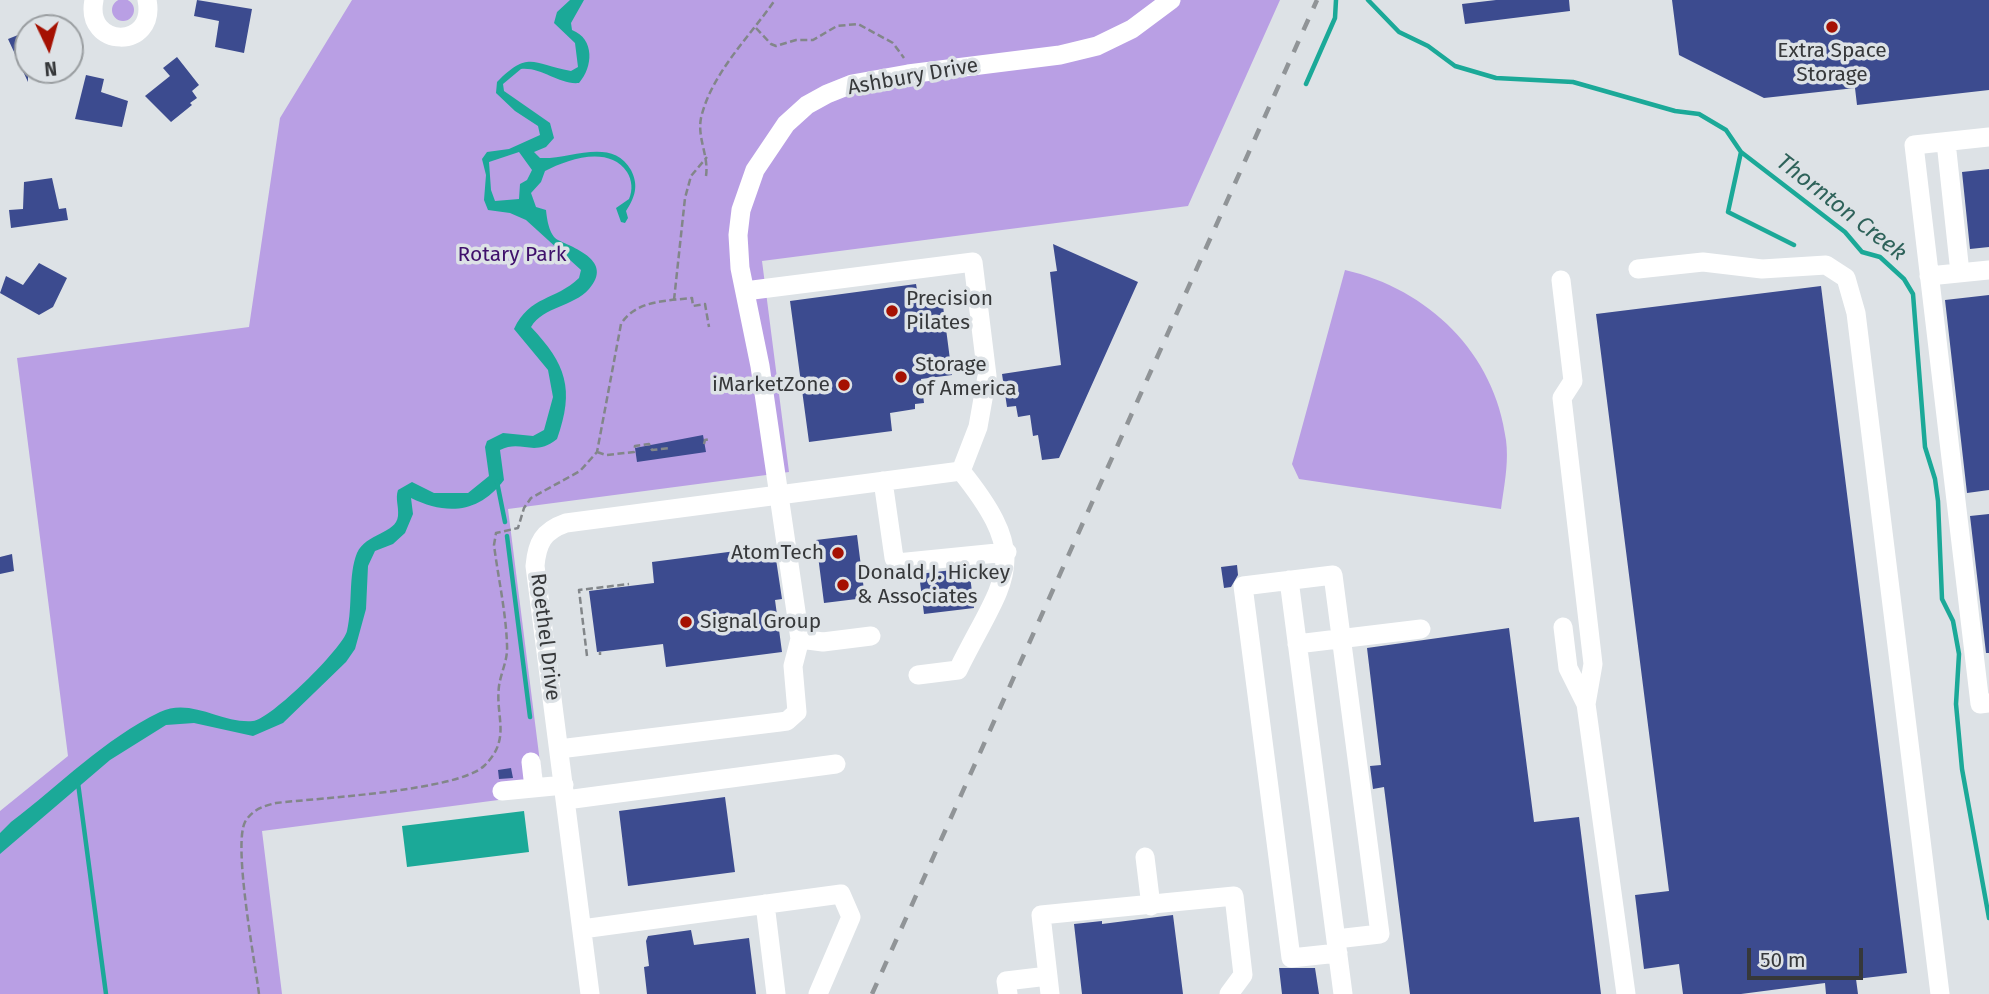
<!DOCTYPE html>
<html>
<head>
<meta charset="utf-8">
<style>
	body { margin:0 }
	#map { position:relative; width:1989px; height:994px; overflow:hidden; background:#dde2e6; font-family:"Fira Sans",sans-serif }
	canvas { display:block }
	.north { position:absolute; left:14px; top:14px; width:70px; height:70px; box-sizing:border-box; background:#dde2e6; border:2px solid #9a9ea1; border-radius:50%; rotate:175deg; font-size:19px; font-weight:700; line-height:28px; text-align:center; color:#36383a }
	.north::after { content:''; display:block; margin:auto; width:24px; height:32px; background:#a51102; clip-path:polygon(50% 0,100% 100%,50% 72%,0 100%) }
	.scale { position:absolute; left:1747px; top:948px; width:116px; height:32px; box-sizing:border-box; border:4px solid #36383a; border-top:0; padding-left:9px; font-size:21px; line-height:24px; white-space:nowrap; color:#36383a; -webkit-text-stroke:5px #dde2e6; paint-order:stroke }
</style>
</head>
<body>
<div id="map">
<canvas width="1989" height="994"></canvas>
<div class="north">N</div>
<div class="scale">50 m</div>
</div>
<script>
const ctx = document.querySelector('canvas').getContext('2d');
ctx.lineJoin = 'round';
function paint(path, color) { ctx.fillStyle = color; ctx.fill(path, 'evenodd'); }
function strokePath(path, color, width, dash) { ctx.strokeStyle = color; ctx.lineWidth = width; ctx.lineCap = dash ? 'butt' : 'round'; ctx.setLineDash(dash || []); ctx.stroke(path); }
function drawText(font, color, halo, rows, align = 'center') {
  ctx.font = font + ' "Fira Sans",sans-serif'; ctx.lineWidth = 7; ctx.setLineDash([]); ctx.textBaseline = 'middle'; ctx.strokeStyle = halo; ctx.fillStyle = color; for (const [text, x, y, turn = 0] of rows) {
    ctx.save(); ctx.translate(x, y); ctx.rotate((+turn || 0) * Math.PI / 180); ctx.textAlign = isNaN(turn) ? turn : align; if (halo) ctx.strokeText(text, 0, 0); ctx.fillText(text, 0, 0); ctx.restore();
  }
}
paint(new Path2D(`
	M112 10a11 11 0 1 1 22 0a11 11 0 1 1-22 0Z
	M352 0H1280L1188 206 762 261 789 472 508 509 544 794 262 831 282 994H0V811L68 756 17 358 249 327 280 118Z
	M1345 270C1428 289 1495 353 1506 440 1509 463 1504 486 1501 509L1299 479 1292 464Z`), '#b99fe4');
paint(new Path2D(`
	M570 0H584L571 23 572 30C595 39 593 67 579 83 559 85 542 67 521 69L503 84 504 91 550 123 554 138 546 147 534 152 540 158C569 160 612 136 631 170 639 186 635 197 626 211L628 218 625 223 621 222 616 208 629 199C633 190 632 180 627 172 609 145 568 159 545 171L541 182 531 193 536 207 546 210C547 219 549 235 558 240 574 248 614 261 589 289 573 307 544 306 531 327 566 364 575 389 557 439 533 458 522 439 500 450L504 480C478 514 446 515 411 498L413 514 405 533 393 544 375 551 368 566 366 609 355 649 346 662 283 723 253 736 194 723 166 725 110 760 0 854V833L11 822C60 785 104 739 160 712 191 697 222 724 253 721 270 720 343 648 347 631 353 606 348 575 357 553 366 533 396 534 398 516 399 506 395 499 398 490L412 482 434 493H468L489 476 485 447 487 441 503 433 533 436 544 430 553 397 548 370 514 329C530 295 555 301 579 278L581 270 526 220 510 213 488 210 484 200 486 175 482 159 487 152 509 149 540 135 538 126 515 111 496 93 497 82C529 50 532 64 571 71L578 67 575 43 554 23 557 12ZM519 152 532 170 527 180 520 184 519 199 495 201 491 190 489 162Z
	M524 811 529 852 407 867 402 826Z`), '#1ba998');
strokePath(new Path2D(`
	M1368 0 1399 32 1428 46 1455 66 1496 78 1573 82 1675 111 1699 114 1726 130 1741 152 1845 232 1862 252 1880 257 1904 279 1913 294 1925 447 1935 479 1938 501 1942 599 1953 621 1959 654 1956 704 1962 769 1989 918
	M1306 84 1335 18 1336 0
	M1741 152 1728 212 1794 245
	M497 482 505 522
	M507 536 530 717
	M78 783 106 994`), '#1ba998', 4.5);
paint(new Path2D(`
	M197 0 252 9 244 53 215 47 219 21 194 16Z
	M1496 0H1569L1570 11 1465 24 1462 4Z
	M1672 0H1989V90L1857 105 1855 88 1764 98 1679 55Z
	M28 31V82L8 39Z
	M177 57 199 85 192 91 197 98 190 103 192 105 171 122 145 96 170 76 163 68Z
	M86 75 104 79 101 92 128 101 122 127 75 119Z
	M1989 169V247L1970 249 1962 172Z
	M52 178 59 209 66 208 68 220 11 228 9 210 23 209 24 182Z
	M1053 244 1138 282 1059 458 1042 460 1038 435 1033 436 1030 415 1018 417 1016 406 1007 407 1002 374 1061 365 1050 272 1057 271Z
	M39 263 67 278 53 307 39 315 0 293 6 276 23 285Z
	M916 284 919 301 942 298 952 375 921 379 924 403 915 404V409L890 413 892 431 809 442 790 301Z
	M1821 286 1907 973 1856 979 1858 994H1826L1825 983 1741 994H1683L1679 964 1644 969 1635 895 1669 891 1596 314Z
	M1989 295V490L1967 493 1945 300Z
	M703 435 706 452 637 462 635 448Z
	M1989 514V653H1986L1970 516Z
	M857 535 865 598 824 603 816 540Z
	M774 546 782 599 775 600 782 652 666 667 663 644 597 652 589 591 654 583 652 562Z
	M12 554 14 571 0 574V557Z
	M1237 565 1238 575 1231 587 1224 588 1221 567Z
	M969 568 974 608 924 614 919 574Z
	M1509 628 1534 822 1579 817 1601 994H1410L1384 787 1373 789 1370 766 1381 765 1367 648Z
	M511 768 513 778 499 779 498 770Z
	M725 797 735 872 628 886 619 811Z
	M1173 915 1183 994H1082L1074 924 1102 921V924Z
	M691 930 694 945 749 938 756 994H647L644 967 649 966 646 941 648 936Z
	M1279 968H1315L1319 994H1282Z`), '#3c4b8f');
strokePath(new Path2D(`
	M756 28 771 44 776 46 796 40H813L837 26 858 24 893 43 904 58
	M706 176C709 156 697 138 701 118 711 74 750 36 775 0
	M674 300 685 198 691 176 707 157
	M704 444 705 440 710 439
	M597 452 606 455 634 452 635 446 649 444 652 450 671 448
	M600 652V655
	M587 656 579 590 629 584
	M259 994C255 962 233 846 245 822 252 810 263 806 276 803 318 798 457 791 484 766 512 739 495 717 499 686 501 672 508 660 507 645 506 612 498 577 494 545L496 533 518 528 524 508 531 498 580 471 597 452 621 324C636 300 666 301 692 298L693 306 705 304 709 327`), '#828689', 2.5, [7, 3.5]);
strokePath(new Path2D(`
	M94 0C84 49 157 50 147 0
	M1989 137 1914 145 1980 704 1989 703
	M1946 142 1960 273
	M1638 269 1703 262 1762 269 1826 265 1846 278 1856 313 1940 994
	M1929 276 1989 270
	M1561 280 1573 381 1562 398 1593 664 1586 704
	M745 291 973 262 987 376 978 427 961 471
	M883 481 894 558 897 563 1007 552
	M1289 580 1343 994
	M1563 627 1568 668 1586 704 1626 994
	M800 639 823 642 871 636
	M1297 644 1421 629
	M918 675 958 670C1004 577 1034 562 961 471
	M559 749 780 722 787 721 797 712 793 666 800 639 760 366 740 268 738 235 741 210 755 170 786 124 807 105 827 94 852 84 908 74 1060 55 1097 46 1132 29 1171 0
	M531 762 534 788
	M502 791 564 785
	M566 800 836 764
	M1145 857 1151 906
	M765 904 776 994
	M582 929 841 894 851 917 818 994
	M1336 939 1380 934 1333 575 1243 586 1291 958 1338 953
	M590 994 535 566C537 543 543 531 566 523L961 471
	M1008 994 1006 981 1048 976
	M1050 994 1041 915 1234 896 1243 975 1229 994`), '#fff', 19);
strokePath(new Path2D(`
	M872 994 1317 0`), '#909497', 4.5, [12, 12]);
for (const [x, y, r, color] of [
	[1832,27,7,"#a51102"],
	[892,311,7,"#a51102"],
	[901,377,7,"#a51102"],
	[844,385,7,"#a51102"],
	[838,553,7,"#a51102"],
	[843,585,7,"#a51102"],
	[686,622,7,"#a51102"]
]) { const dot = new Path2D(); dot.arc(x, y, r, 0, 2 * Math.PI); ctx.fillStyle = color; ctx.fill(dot); strokePath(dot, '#dde2e6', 2.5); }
drawText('21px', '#36383a', '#dde2e6', [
	["Extra Space",1832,51,"center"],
	["Storage",1832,75,"center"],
	["Precision",906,299],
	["Pilates",906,323],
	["Storage",915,365],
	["of America",915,389],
	["iMarketZone",830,385,"right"],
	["AtomTech",824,553,"right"],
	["Donald J. Hickey",857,573],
	["& Associates",857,597],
	["Signal Group",700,622]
], 'left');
drawText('21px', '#36383a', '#dde2e6', [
	["Ashbury Drive",913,77,-10],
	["Roethel Drive",545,637,83]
]);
drawText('21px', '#3f106b', '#dde2e6', [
	["Rotary Park",512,255]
]);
drawText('italic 23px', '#2e625a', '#dde2e6', [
	["Thornton Creek",1841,208,38]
]);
</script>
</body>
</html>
